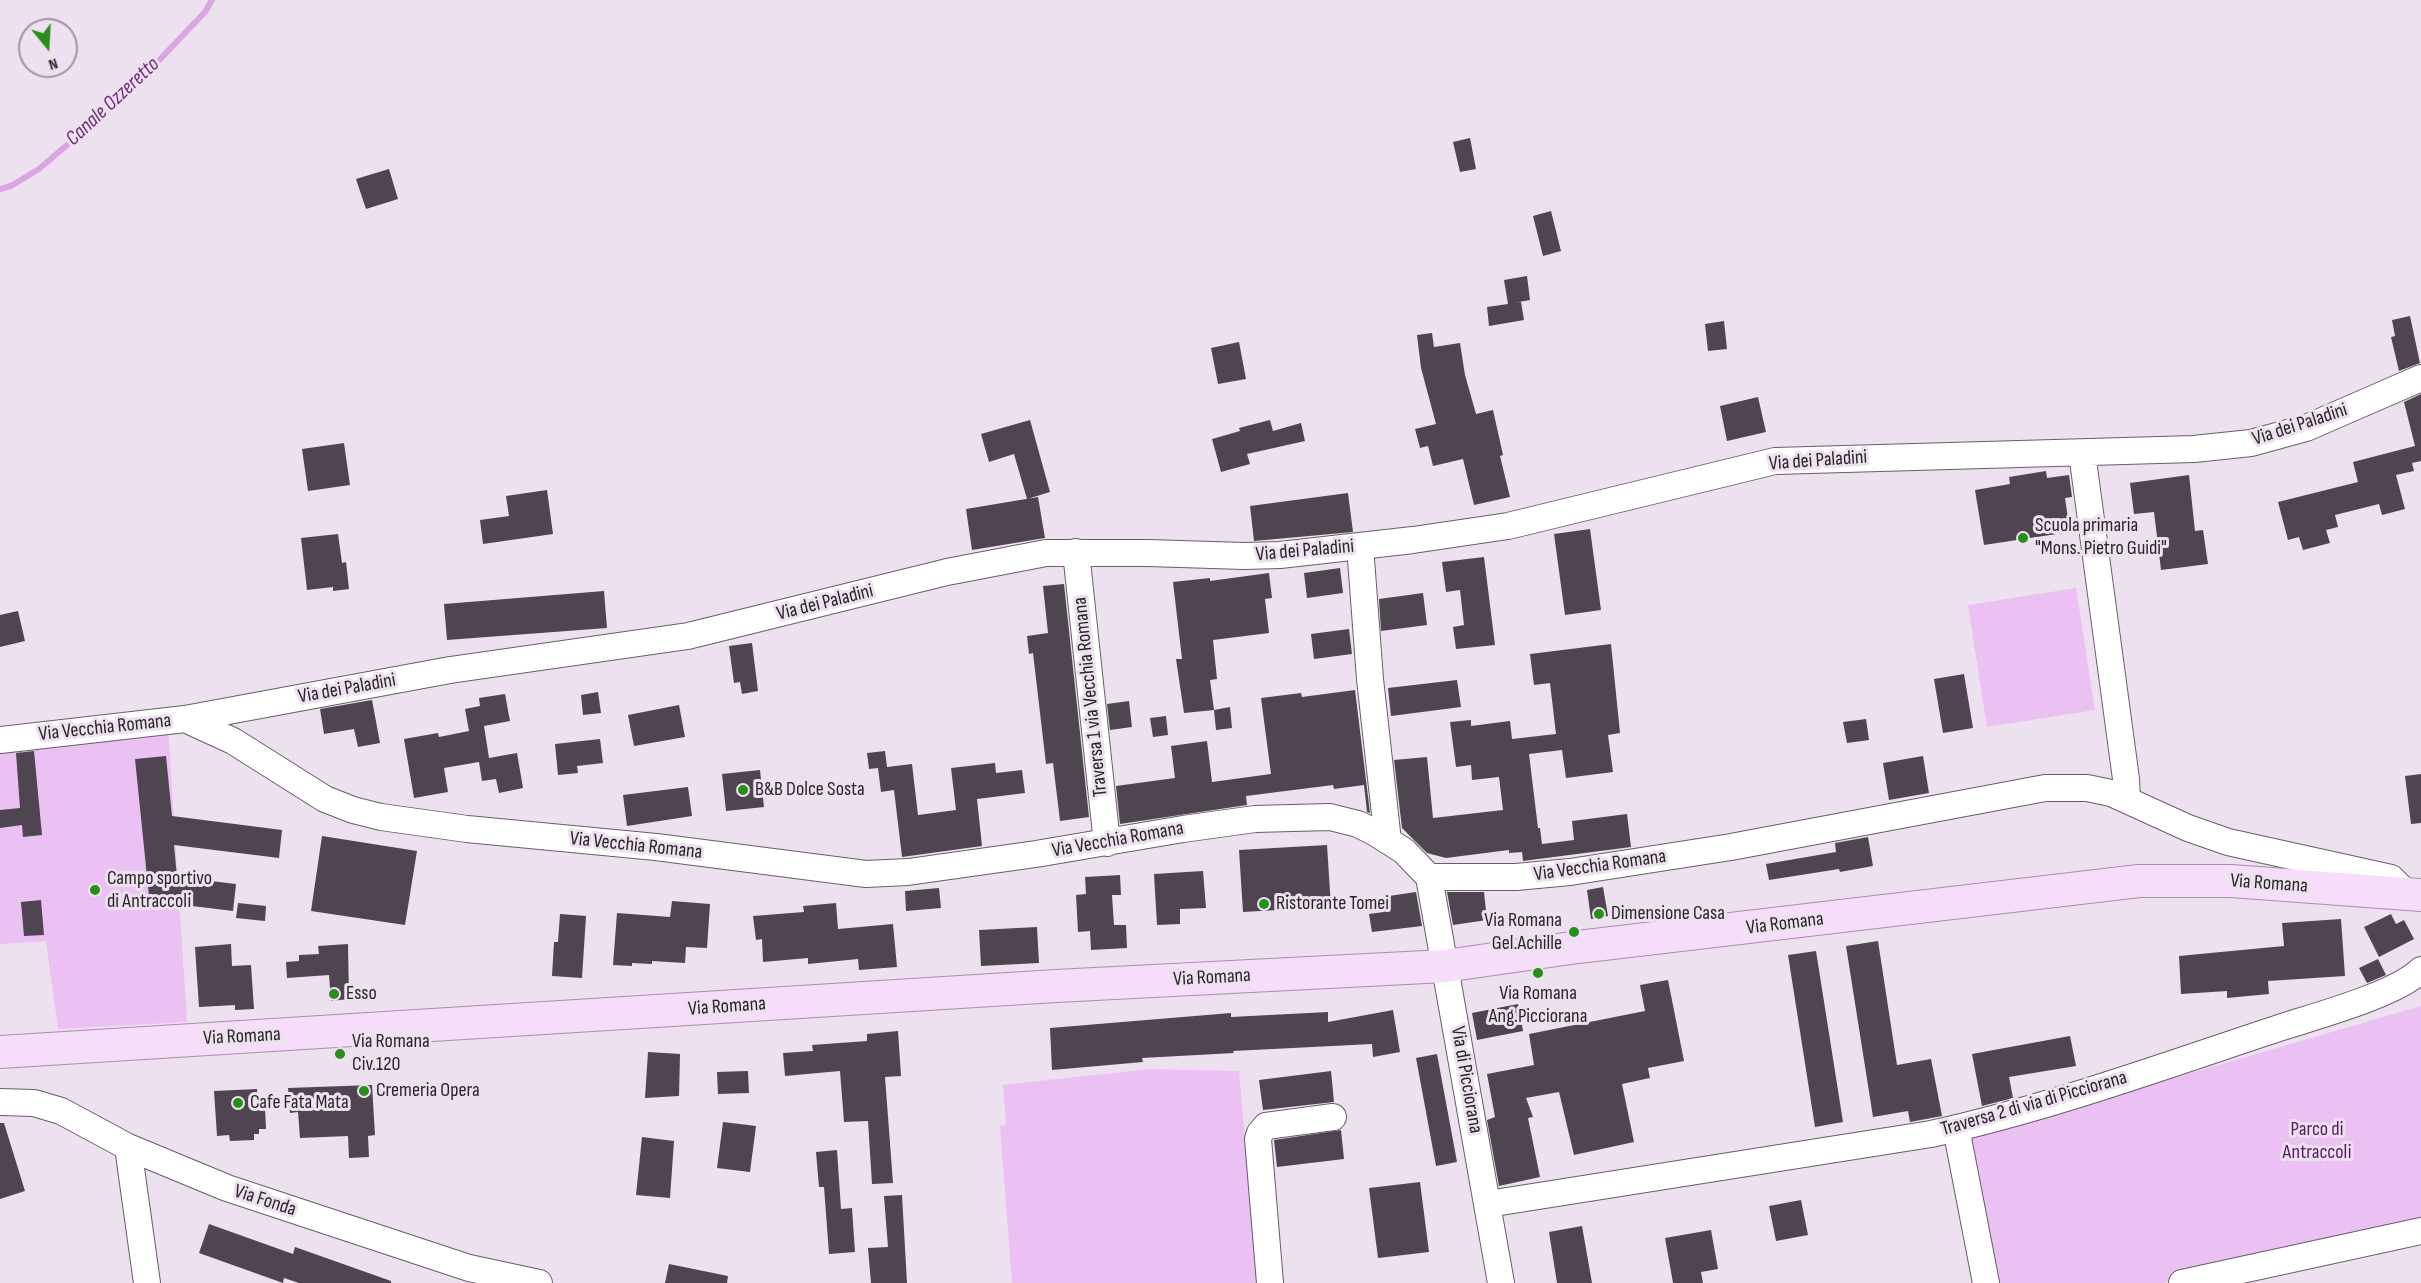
<!DOCTYPE html>
<html>
<head>
<meta charset="utf-8">
<style>
	body { margin:0 }
	#map { position:relative; width:2421px; height:1283px; overflow:hidden; background:#eee1ef; font-family:"Sofia Sans Condensed",sans-serif }
	canvas { display:block }
	.north { position:absolute; left:18px; top:18px; width:60px; height:60px; box-sizing:border-box; background:#eee1ef; border:2px solid #9f95a0; border-radius:50%; rotate:162deg; font-size:16px; font-weight:700; line-height:24px; text-align:center; color:#292429 }
	.north::after { content:''; display:block; margin:auto; width:21px; height:27px; background:#259119; clip-path:polygon(50% 0,100% 100%,50% 72%,0 100%) }
</style>
</head>
<body>
<div id="map">
<canvas width="2421" height="1283"></canvas>
<div class="north">N</div>
</div>
<script>
const ctx = document.querySelector('canvas').getContext('2d');
ctx.lineJoin = 'round';
function paint(path, color) { ctx.fillStyle = color; ctx.fill(path, 'evenodd'); }
function strokePath(path, color, width, dash) { ctx.strokeStyle = color; ctx.lineWidth = width; ctx.lineCap = dash ? 'butt' : 'round'; ctx.setLineDash(dash || []); ctx.stroke(path); }
function drawText(font, color, halo, rows, align = 'center') {
  ctx.font = font + ' "Sofia Sans Condensed",sans-serif'; ctx.lineWidth = 6; ctx.setLineDash([]); ctx.textBaseline = 'middle'; ctx.strokeStyle = halo; ctx.fillStyle = color; for (const [text, x, y, turn = 0] of rows) {
    ctx.save(); ctx.translate(x, y); ctx.rotate((+turn || 0) * Math.PI / 180); ctx.textAlign = isNaN(turn) ? turn : align; if (halo) ctx.strokeText(text, 0, 0); ctx.fillText(text, 0, 0); ctx.restore();
  }
}
paint(new Path2D(`
	M2076 588 2095 710 1987 727 1968 605Z
	M168 728 187 1022 58 1029 46 941 0 944V747Z
	M2421 1006V1221L2163 1283H1995L1964 1139Z
	M1149 1069 1239 1071 1258 1283H1012L1000 1126 1006 1125 1003 1085Z`), '#ebc0f2');
strokePath(new Path2D(`
	M0 189 11 186 39 169 129 92 205 12 212 0`), '#dba5e3', 6);
paint(new Path2D(`
	M1470 138 1476 169 1460 172 1453 142Z
	M389 169 398 199 366 209 356 179Z
	M1551 211 1561 251 1543 256 1533 216Z
	M1527 276 1530 300 1514 303 1521 302 1524 320 1489 326 1487 307 1508 304 1504 280Z
	M2410 316 2420 363 2399 371 2391 337 2395 336 2392 320Z
	M1724 321 1727 349 1708 351 1705 324Z
	M1432 333 1434 347 1460 343 1465 375 1476 414 1493 410 1503 455 1500 456 1510 497 1474 505 1463 459 1433 466 1428 446 1420 448 1415 429 1436 424 1421 368 1417 335Z
	M1239 342 1246 379 1218 384 1211 348Z
	M2421 394V461L2412 463 2414 471 2396 475 2405 509 2382 515 2379 504 2335 515 2338 527 2326 530 2330 543 2303 550 2299 537 2288 540 2278 502 2358 482 2353 462 2415 446 2404 402Z
	M1758 397 1766 432 1727 441 1720 406Z
	M1030 420 1050 492 1027 499 1014 454 989 462 981 434Z
	M1270 420 1273 431 1301 423 1305 441 1247 454 1250 464 1221 472 1212 439 1240 431 1239 428Z
	M344 443 350 485 308 491 302 449Z
	M2046 471 2047 478 2069 475 2072 497 2065 498 2070 532 1984 545 1975 490 2010 484 2009 477Z
	M2189 475 2195 531 2203 530 2208 564 2161 570 2154 512 2134 514 2130 483Z
	M547 490 553 534 483 544 480 520 509 516 506 496Z
	M1348 493 1353 532 1254 541 1250 506Z
	M1038 497 1045 538 972 550 966 509Z
	M1590 529 1601 610 1565 615 1554 534Z
	M338 534 342 563 346 562 349 589 333 591V587L307 590 301 538Z
	M1484 557 1495 645 1456 649 1453 627 1464 625 1460 590 1446 592 1442 562Z
	M1340 568 1343 593 1307 598 1304 573Z
	M1269 573 1272 598 1265 599 1269 633 1213 640 1217 679 1210 680 1214 710 1184 713 1176 659H1182L1173 582 1210 578V581Z
	M1064 584 1089 817 1060 821 1053 763 1046 764 1033 653 1029 654 1027 636 1048 633 1043 586Z
	M604 591 607 628 447 640 444 604Z
	M1423 593 1427 625 1381 631 1379 599Z
	M18 611 25 641 0 647V615Z
	M1349 629 1352 654 1314 659 1311 634Z
	M752 643 758 691 742 694 740 682 734 683 729 646Z
	M1611 644 1620 733 1608 735 1613 772 1566 778 1562 750 1529 754 1538 828H1540L1542 844 1574 840 1572 821 1627 814 1631 847 1523 861 1522 852 1509 853V850L1446 858 1427 853 1402 828 1394 760 1427 757 1433 818 1503 810 1499 777 1472 780 1471 765 1456 767 1450 722 1471 720V726L1510 721 1512 739 1556 734 1550 683 1534 685 1530 654Z
	M1964 674 1973 728 1943 733 1934 679Z
	M1457 680 1461 707 1391 716 1388 688Z
	M1355 690 1370 813 1367 812 1364 785 1334 789 1333 785 1246 796 1247 805 1120 824 1116 786 1175 778 1171 746 1207 741 1212 782 1271 774 1261 698 1301 693 1302 697Z
	M598 692 601 713 583 715 581 695Z
	M505 694 510 721 484 726 489 758 517 753 523 788 499 793 496 779 482 781 479 762 444 768 448 792 414 798 404 739 438 733 439 737 469 731 465 709 480 706 479 698Z
	M372 700 380 743 358 747 354 729 324 734 320 709Z
	M1129 701 1132 727 1110 730 1107 704Z
	M679 705 685 737 634 746 628 715Z
	M1230 707 1232 728 1216 730 1214 710Z
	M1166 716 1168 735 1153 737 1150 718Z
	M1866 719 1869 740 1847 743 1843 722Z
	M600 739 603 763 577 766 578 773 558 775 555 744Z
	M34 751 42 835 23 837 22 825 0 828V810L20 808 16 753Z
	M885 751 887 767 912 764 918 815 956 810 951 768 995 763 996 773 1022 770 1025 793 977 799 982 846 902 857 894 790 881 792 878 768 869 769 867 753Z
	M166 756 172 816 282 830 279 858 174 845 177 877 236 884 233 911 176 904 150 906 135 759Z
	M1923 756 1929 793 1889 800 1883 763Z
	M760 770 764 807 726 811 722 774Z
	M2421 774V823L2411 824 2405 776Z
	M688 787 692 816 627 826 623 795Z
	M322 836 417 851 405 925 311 911Z
	M1868 837 1873 866 1840 872 1839 869 1769 880 1766 864 1836 852 1835 843Z
	M1327 845 1331 907 1243 912 1239 850Z
	M1203 871 1206 908 1180 909V924L1157 925 1154 874Z
	M1120 875 1121 895H1112L1114 925H1126L1127 948 1091 950 1090 931 1078 932 1076 895 1086 894 1085 877Z
	M1603 887 1608 916 1591 919 1587 890Z
	M939 888 941 908 906 911 905 891Z
	M1416 892 1422 926 1372 932 1369 914 1384 912 1382 897Z
	M1447 892H1484L1487 920 1453 925Z
	M41 900 44 935 24 936 21 902Z
	M672 901 710 904 707 948 686 947 685 963 652 961V964L632 963V966L613 965 617 913 670 917Z
	M238 903 266 906 265 921 236 918Z
	M836 903 838 929 893 924 897 967 859 970 858 959 808 964V958L763 962 762 939 756 940 753 916 804 912 803 906Z
	M560 914 586 916 582 978 552 976 554 942H558Z
	M2391 914 2396 924 2404 920 2414 939 2379 957 2364 927Z
	M2341 919 2345 976 2268 981 2269 994 2227 998V991L2181 994 2179 956 2284 946 2282 923Z
	M1037 927 1039 963 981 966 979 930Z
	M1878 941 1897 1065 1931 1059 1942 1116 1910 1122 1908 1111 1873 1117 1846 946Z
	M231 944 232 966 251 965 254 1009 235 1010V1005L199 1007 195 947Z
	M348 944 349 999 331 1001 329 975 287 978 286 962 299 961V955L319 954 318 946Z
	M1816 951 1843 1122 1815 1127 1788 955Z
	M2378 959 2386 975 2367 983 2359 968Z
	M1668 980 1684 1061 1648 1068 1650 1078 1622 1084 1634 1142 1574 1155 1559 1092 1526 1098 1533 1117 1528 1118 1540 1177 1499 1186 1487 1120 1495 1117 1487 1074 1534 1065 1529 1034 1645 1011 1640 985Z
	M1518 1004 1523 1031 1477 1040 1472 1013Z
	M1393 1010 1400 1052 1373 1057 1372 1044 1233 1051 1234 1053 1142 1058 1143 1062 1052 1070 1050 1028 1231 1013V1017L1328 1012V1022Z
	M898 1031 901 1076 885 1077 893 1183 872 1184 868 1121 844 1122 840 1071 785 1076 783 1053 813 1051 812 1045 867 1041V1034Z
	M2070 1036 2076 1066 2009 1077 2013 1098 1982 1106 1972 1054Z
	M648 1052 680 1054 679 1096 645 1098Z
	M1437 1054 1457 1162 1436 1166 1416 1058Z
	M748 1071 749 1093 718 1094 717 1072Z
	M1331 1071 1334 1102 1263 1110 1259 1080Z
	M372 1085 375 1135 368 1136 369 1157 349 1158 348 1136 300 1138 298 1112 290 1113 288 1088Z
	M257 1089 258 1109 265 1108 266 1129H259V1134H254V1140L230 1141 229 1135 217 1136 214 1091Z
	M723 1122 756 1126 750 1172 717 1168Z
	M0 1123H4L25 1191 0 1199Z
	M1341 1130 1344 1159 1277 1167 1274 1140Z
	M642 1137 674 1141 670 1198 636 1195Z
	M837 1150 841 1209 852 1208 855 1252 829 1254 824 1187H819L816 1152Z
	M1420 1182 1429 1252 1378 1258 1369 1188Z
	M902 1195 907 1283H871L868 1248 888 1247 884 1196Z
	M1801 1200 1808 1235 1776 1241 1769 1206Z
	M209 1224 293 1254 295 1247 391 1281V1283H299L284 1278 283 1283 199 1253Z
	M1582 1226 1592 1283H1557L1549 1232Z
	M1711 1230 1718 1269 1701 1272 1703 1283H1673L1665 1238Z
	M669 1264 728 1276 727 1283H665Z`), '#4f4551');
const minor = new Path2D(`
	M2082 453 2126 779 2127 800
	M1360 546 1370 679 1388 841
	M1076 552 1107 843
	M185 719 233 741 325 799 353 810 381 817 467 829 656 847 866 874 908 872 1036 854 1183 829 1255 819 1330 817 1358 824 1374 832 1404 851 1429 877H1516L1570 872 1731 847 2045 788H2087L2111 793 2188 828 2228 842 2391 878 2407 894
	M0 740 185 719 450 670 688 636 947 572 1046 553H1148L1244 556 1280 555 1413 540 1508 526 1775 461 2194 449 2251 443 2306 428 2421 378
	M1429 877 1501 1283
	M0 1102 34 1103 61 1111 128 1147 227 1188 469 1268 539 1283
	M1956 1128 1986 1283
	M128 1147 147 1283
	M1488 1204 1931 1134C2049 1108 2164 1066 2279 1028 2316 1016 2395 995 2421 970
	M1270 1283 1258 1139 1260 1133 1266 1126 1333 1117
	M2182 1283 2421 1231`);
const major = new Path2D(`
	M0 1052 1056 986 1445 966 1578 947 2139 881H2231L2421 895`);
strokePath(minor, '#675d69', 28);
strokePath(major, '#aa8dae', 34);
strokePath(minor, '#fff', 26);
strokePath(major, '#f6ddfa', 32);
for (const [x, y, r, color] of [
	[2023,538,6,"#259119"],
	[743,790,6,"#259119"],
	[95,890,6,"#259119"],
	[1264,904,6,"#259119"],
	[1599,914,6,"#259119"],
	[1574,932,6,"#259119"],
	[1538,973,6,"#259119"],
	[334,994,6,"#259119"],
	[340,1054,6,"#259119"],
	[364,1091,6,"#259119"],
	[238,1103,6,"#259119"]
]) { const dot = new Path2D(); dot.arc(x, y, r, 0, 2 * Math.PI); ctx.fillStyle = color; ctx.fill(dot); strokePath(dot, '#eee1ef', 2); }
drawText('20px', '#292429', '#eee1ef', [
	["Via dei Paladini",2300,425,-18],
	["Via dei Paladini",1818,461,-4],
	["Via dei Paladini",1305,551,-5],
	["Via dei Paladini",825,603,-14],
	["Via dei Paladini",347,689,-10],
	["Traversa 1 via Vecchia Romana",1091,697,-96],
	["Via Vecchia Romana",105,728,-6],
	["Via Vecchia Romana",1118,840,-10],
	["Via Vecchia Romana",636,846,6],
	["Via Vecchia Romana",1600,866,-8],
	["Via Romana",2269,884,4],
	["Via Romana",1785,924,-7],
	["Via Romana",1212,978,-3],
	["Via Romana",727,1007,-4],
	["Via Romana",242,1037,-3],
	["Via di Picciorana",1466,1080,80],
	["Traversa 2 di via di Picciorana",2034,1104,-16],
	["Via Fonda",265,1201,18]
]);
drawText('20px', '#292429', '#eee1ef', [
	["Scuola primaria",2035,526],
	["\"Mons. Pietro Guidi\"",2035,549],
	["B&B Dolce Sosta",755,790],
	["Campo sportivo",107,879],
	["di Antraccoli",107,902],
	["Ristorante Tomei",1276,904],
	["Dimensione Casa",1611,914],
	["Via Romana",1562,921,"right"],
	["Gel.Achille",1562,944,"right"],
	["Esso",346,994],
	["Via Romana",1538,994,"center"],
	["Ang.Picciorana",1538,1017,"center"],
	["Via Romana",352,1042],
	["Civ.120",352,1065],
	["Cremeria Opera",376,1091],
	["Cafe Fata Mata",250,1103]
], 'left');
drawText('20px', '#581862', '#eee1ef', [
	["Parco di",2317,1130],
	["Antraccoli",2317,1153]
]);
drawText('italic 21px', '#6b2c75', '#eee1ef', [
	["Canale Ozzeretto",113,102,-43]
]);
</script>
</body>
</html>
